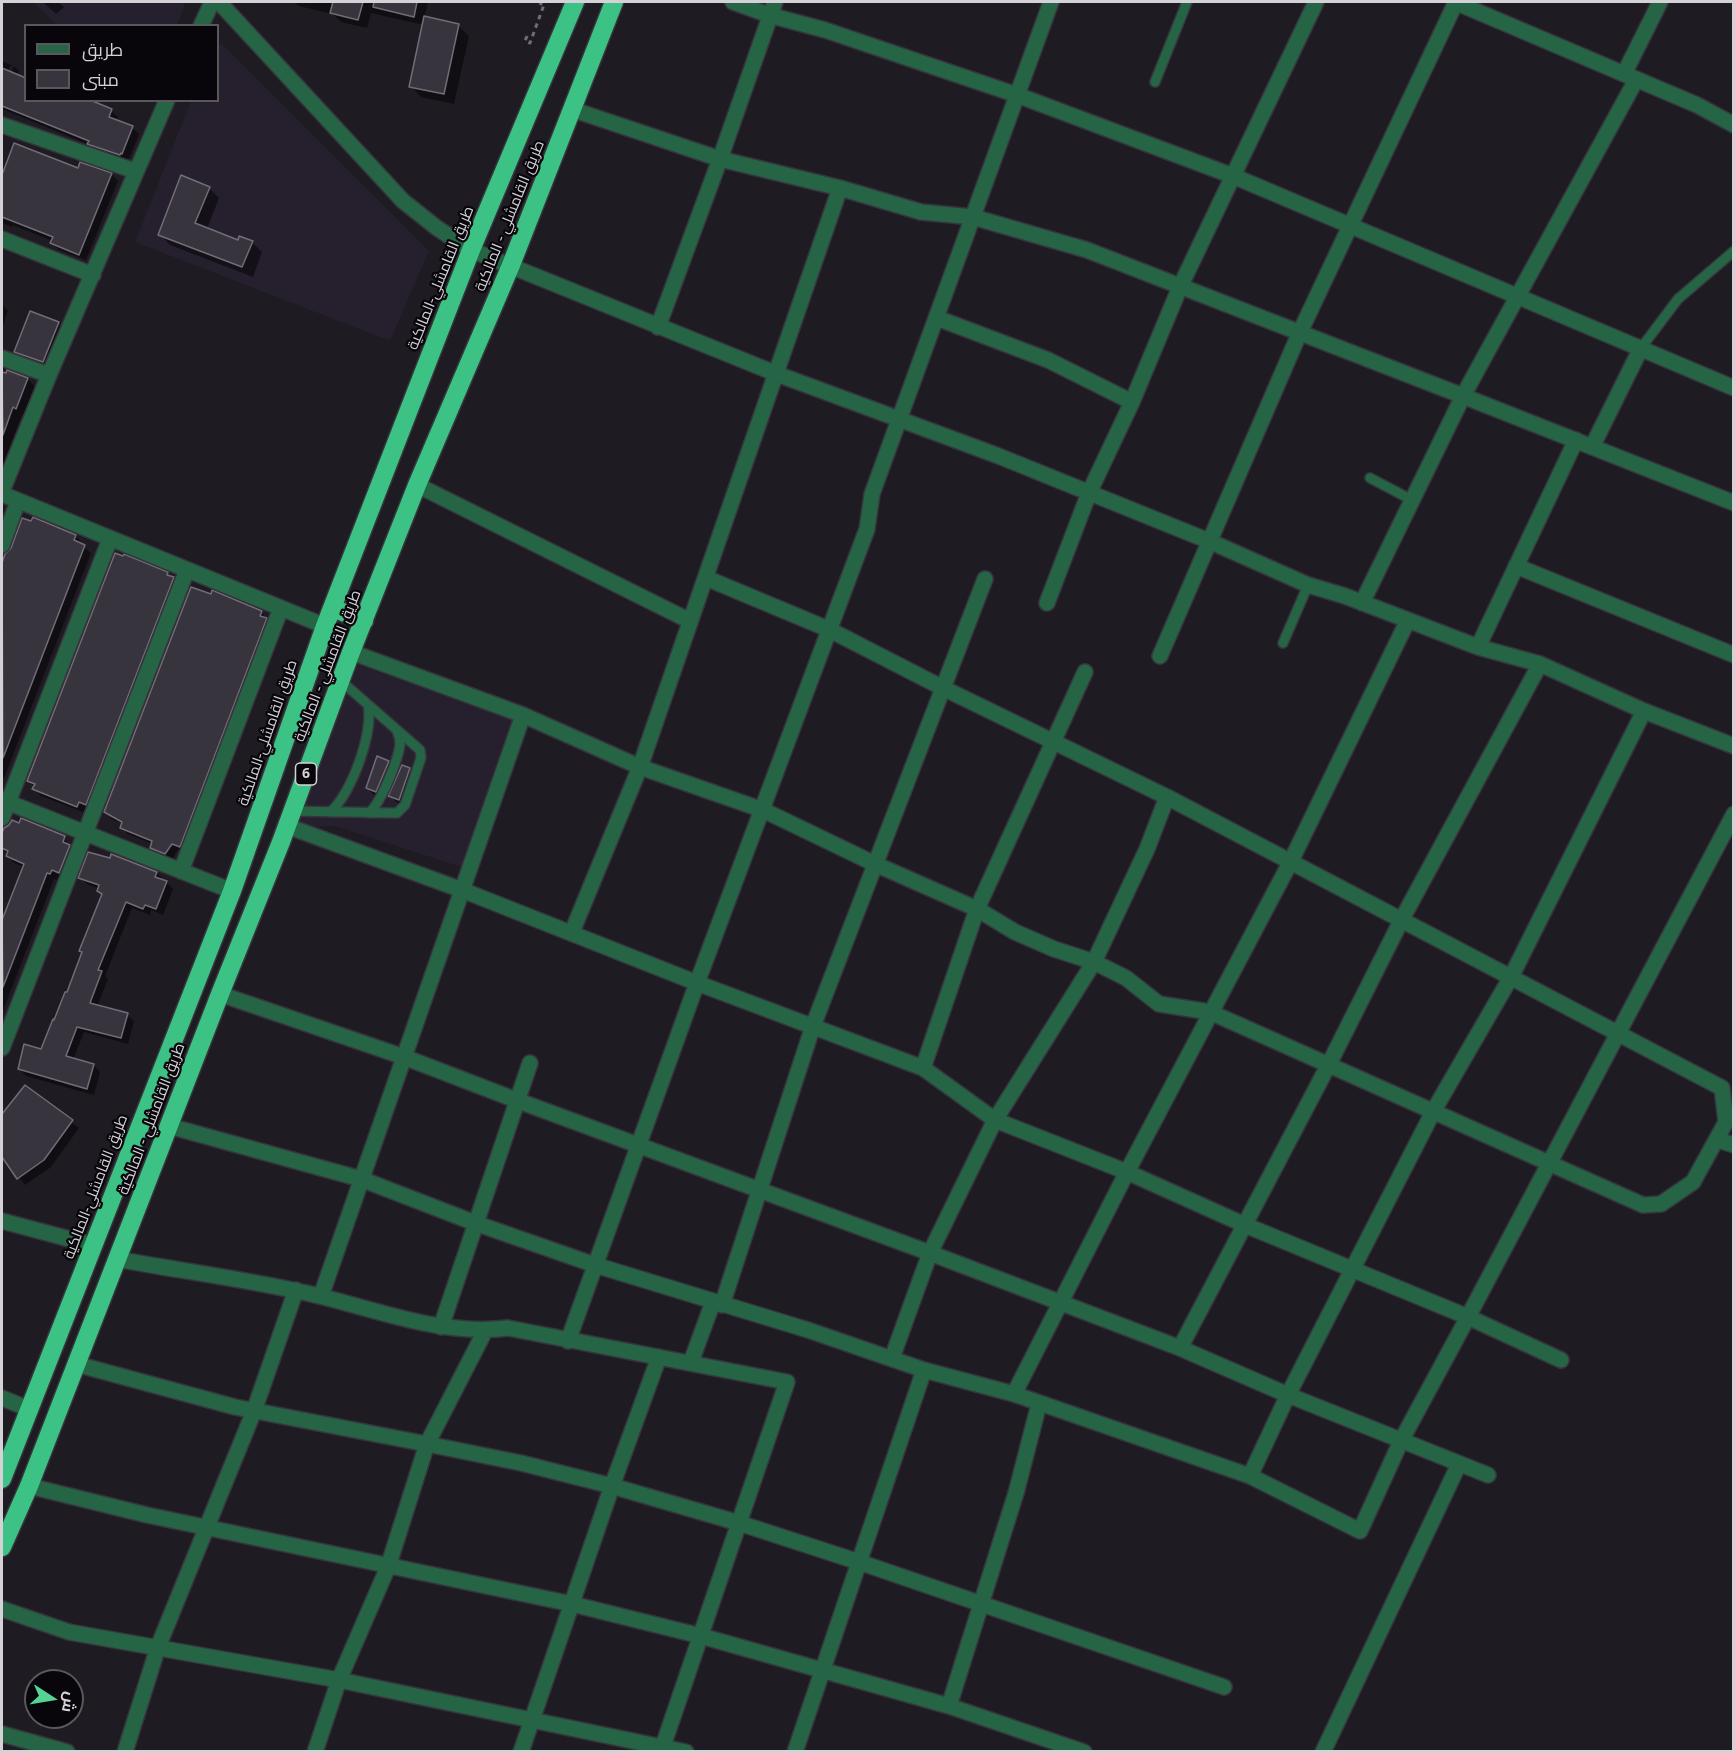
<!DOCTYPE html>
<html>
<head>
<meta charset="utf-8">
<style>
	body { margin:0 }
	#map { position:relative; width:1735px; height:1753px; overflow:hidden; background:#1e1b23; font-family:"Open Sans",Cairo,sans-serif }
	canvas { display:block }
	.frame { position:absolute; inset:0; border:3px solid #d4d2d7; pointer-events:none }
	.legend { position:absolute; left:24px; top:24px; width:195px; height:78px; box-sizing:border-box; background:#08060a; border:2px solid #5a585c; margin:0; padding:8px 10px; list-style:none; font-size:18px; color:#d4d2d7 }
	.legend li { display:flex; align-items:center; gap:12px; height:30px }
	.legend b { width:30px; border:2px solid #5a585c }
	.north { position:absolute; left:24px; top:1669px; width:60px; height:60px; box-sizing:border-box; background:#08060a; border:2px solid #5a585c; border-radius:50%; rotate:102deg; font-size:16px; font-weight:700; line-height:24px; text-align:center; color:#d4d2d7 }
	.north::after { content:''; display:block; margin:auto; width:21px; height:27px; background:#54d395; clip-path:polygon(50% 0,100% 100%,50% 72%,0 100%) }
</style>
</head>
<body>
<div id="map">
<canvas width="1735" height="1753"></canvas>
<div class="frame"></div>
<ul class="legend">
<li><b style="height:8px;background:#256445"></b>طريق</li>
<li><b style="height:16px;background:#38343d"></b>مبنى</li>
</ul>
<div class="north">ش</div>
</div>
<script>
const ctx = document.querySelector('canvas').getContext('2d');
ctx.lineJoin = 'round';
function paint(path, color) { ctx.fillStyle = color; ctx.fill(path, 'evenodd'); }
function strokePath(path, color, width, dash) { ctx.strokeStyle = color; ctx.lineWidth = width; ctx.lineCap = dash ? 'butt' : 'round'; ctx.setLineDash(dash || []); ctx.stroke(path); }
function drawText(font, color, halo, rows, align = 'center') {
  ctx.font = font + ' "Open Sans",Cairo,sans-serif'; ctx.lineWidth = 4.5; ctx.setLineDash([]); ctx.textBaseline = 'middle'; ctx.strokeStyle = halo; ctx.fillStyle = color; for (const [text, x, y, turn = 0] of rows) {
    ctx.save(); ctx.translate(x, y); ctx.rotate((+turn || 0) * Math.PI / 180); ctx.textAlign = isNaN(turn) ? turn : align; if (halo) ctx.strokeText(text, 0, 0); ctx.fillText(text, 0, 0); ctx.restore();
  }
}
paint(new Path2D(`
	M33 2H181L185 5 177 25 58 26Z
	M222 44 429 251 390 341 135 242 191 101 218 100V45Z
	M358 665 513 720 461 867 335 826 311 827 298 823Z`), '#261f2d');
paint(new Path2D(`
	M43 2H58L64 7 56 14Z
	M294 2H428L424 18 458 26 469 36 454 104 421 97 411 86 424 25 371 13 367 28 341 22 333 14 299 6Z
	M2 61 13 66H10L6 78 8 79 14 66 19 71 17 76 26 100 111 111 118 117 116 121 132 128 139 134 129 159H127L126 161 96 150 90 145 2 109Z
	M15 145 79 170 81 164 112 175 118 181 86 260 59 250 52 243 53 241 13 225 12 227 2 223V179Z
	M209 188 219 198 207 229 238 242H252L262 252 253 277 170 245 160 234Z
	M2 304 8 311 2 328Z
	M58 323 64 330 49 368 22 358 16 352Z
	M8 372 28 379 36 388 25 416 22 415 2 467V373L6 375Z
	M75 536 82 543 81 545 91 553 4 778 2 777V568L6 555Z
	M124 558 167 574 179 585 92 811 85 808 83 812 41 796 29 780Z
	M261 612 272 626 187 852 178 849 172 860 158 854 151 848 153 844 128 834 121 827 123 824 112 819 105 812Z
	M388 762 395 768 382 797 374 795 367 788Z
	M402 767 410 770 416 776 406 806 397 803 390 796Z
	M5 829 64 838 76 853 66 878 59 876 57 880 54 879 2 1013V925L24 867 14 863 7 856 8 854 2 849V837Z
	M112 856 157 873 173 889 163 915 151 910 150 915 132 908 105 976 108 979 97 1007 127 1015 134 1021 128 1044 84 1032 73 1060 93 1065 100 1072 94 1095 26 1076 20 1069 42 1051 67 994 103 895 98 891 99 889 87 884 80 877 111 860Z
	M25 1087 79 1128 51 1167 25 1185 2 1154V1116L7 1113Z`), '#0007');
const building = new Path2D(`
	M333 2H363L358 20 330 13Z
	M374 2H417L414 17 373 7Z
	M424 16 459 24 444 94 409 87Z
	M2 68 26 78V100H90L112 109 109 117 133 126 122 154 121 153 120 155 87 144 89 141 2 106Z
	M14 143 78 168 80 162 112 173 79 255 50 243 53 237 2 217V175Z
	M181 175 210 187 195 223 238 240 239 236 253 241 242 267 158 235Z
	M30 311 59 322 43 362 14 352Z
	M7 370 28 378 16 409 13 407 3 435 2 372 6 373Z
	M33 517 76 535 74 540 85 545 3 758 2 563 5 554 11 548 22 518 31 521Z
	M115 553 123 556 124 554 168 572 167 575 174 577 86 805 79 802 77 807 32 789 35 784 27 781Z
	M191 587 211 594 212 590 262 611 260 616 267 618 180 847 172 844 165 854 150 848 152 841 120 828 122 822 104 812Z
	M377 756 389 761 376 792 366 788Z
	M402 765 410 768 399 800 388 796Z
	M21 818 65 836 63 842 70 845 59 873 52 870 50 874 47 873 3 987 2 920 24 864 6 856 8 851 2 848V833L4 828 9 825 12 820 19 823Z
	M88 852 110 858 111 854 157 872 155 877 167 881 156 909 145 905 143 909 126 902 98 970 102 971 90 1003 128 1013 121 1038 77 1027 66 1056 94 1064 87 1089 18 1069 24 1044 41 1049 53 1019 54 1020 65 992H67L82 952 79 951 102 894 97 891 99 885 78 878Z
	M25 1085 73 1120 44 1160 17 1179 2 1157V1114Z`);
paint(building, '#38343d');
strokePath(building, '#716c77', 1.5);
const lane = new Path2D(`
	M1155 82 1187 2
	M1641 348 1678 299 1734 251
	M1370 478 1412 500
	M1283 643 1308 585
	M292 811 397 813 405 805 421 758 420 750 341 681
	M330 812C351 795 374 732 368 705
	M369 813C381 803 398 760 400 745 400 739 399 735 397 731`);
const street = new Path2D(`
	M219 2 403 201 437 228 471 250 777 374 996 455 1209 541 1308 585 1345 596 1478 647 1540 664 1644 711 1734 746
	M733 2 769 15 825 30 1017 95 1233 176 1734 388
	M1455 2 1697 105 1734 125
	M201 26 212 2
	M1624 74 1660 2
	M571 109 720 159 840 188 921 212 973 217 1087 250 1463 396 1734 503
	M2 125 135 171
	M2 239 93 275
	M937 318 1048 360 1132 402
	M658 327 720 159 775 2
	M2 358 49 375
	M1592 447 1641 348
	M417 485 690 621
	M2 491 49 375 167 100
	M2 494 325 626
	M2 545 18 501
	M1516 566 1734 655
	M1047 603 1089 493 1132 402 1180 287 1316 2
	M1362 603 1463 396 1636 80
	M1478 647 1576 440
	M351 652 523 715 640 767 763 810 875 864 977 909 1015 932 1054 949 1094 962 1126 978 1159 1004 1210 1012 1643 1205 1661 1204 1693 1182 1726 1122 1722 1088 1167 797 943 688 828 629 706 578
	M1160 656 1300 332 1456 2
	M2 800 232 891
	M2 818 110 539
	M287 826 462 890 697 983 923 1068 995 1120 1127 1172 1245 1225 1468 1317 1561 1360
	M181 871 281 608
	M572 932 640 767 840 188
	M220 994 404 1057 516 1100 930 1253 1180 1348 1288 1395 1488 1475
	M2 1048 187 570
	M923 1068 977 909 1085 672
	M169 1126 361 1179 475 1223 595 1265 808 1330 924 1370 1014 1394 1250 1476 1360 1531 1401 1441 1468 1317 1734 814
	M1718 1140 1734 1145
	M2 1221 92 1245
	M116 1259C176 1270 237 1278 297 1291 367 1305 436 1337 508 1328L787 1382 661 1752
	M321 1296 523 715
	M722 1305 813 1026 985 579
	M441 1327 530 1063
	M568 1341 697 983 867 529 872 494 1051 2
	M1180 1348 1329 1064 1402 919 1540 664
	M892 1358 930 1253 995 1120 1094 962 1147 849 1167 797
	M691 1362 713 1302
	M76 1364 235 1407 427 1444 521 1463 612 1486 739 1523 859 1562 1224 1687
	M1014 1394 1127 1172 1291 861 1408 620
	M2 1398 29 1409
	M1250 1476 1288 1395 1434 1110 1511 977 1644 711
	M29 1486 147 1515 572 1604 701 1636 949 1706 1084 1752
	M2 1609 69 1632 339 1680 686 1752
	M949 1706 1016 1493 1039 1404
	M2 1734 67 1752
	M125 1752 158 1647 254 1411 296 1290
	M315 1752 339 1680 388 1567 427 1444 485 1331
	M521 1752 612 1486 659 1357
	M795 1752 924 1370
	M1323 1752 1459 1464`);
const highway = new Path2D(`
	M333 608 364 621
	M2 1479 232 891 325 626 471 250 575 2
	M2 1547 29 1486 220 994 281 842 351 652 417 485 511 265 614 2`);
strokePath(lane, '#37353c', 12);
strokePath(street, '#37353c', 18);
strokePath(highway, '#37353c', 21);
strokePath(new Path2D(`
	M540 5 542 2
	M527 36 525 41 530 43 545 2`), '#706e74', 3, [4.5, 4.5]);
strokePath(lane, '#256445', 9);
strokePath(street, '#256445', 15);
strokePath(highway, '#3bc284', 18);
for (const [x, y, w] of [
	[306,774,21]
]) { const box = new Path2D(); box.roundRect(x - w / 2, y - 11, w, 22, 4.5); ctx.fillStyle = '#08060a'; ctx.fill(box); strokePath(box, '#d4d2d7', 1.5); }
drawText('bold 14px', '#d4d2d7', null, [
	["6",306,774]
]);
drawText('15px', '#d4d2d7', '#08060a', [
	["طريق القامشلي - المالكية",510,216,-68],
	["طريق القامشلي-المالكية",441,278,-68],
	["طريق القامشلي - المالكية",328,666,-69],
	["طريق القامشلي-المالكية",268,733,-71],
	["طريق القامشلي - المالكية",152,1119,-69],
	["طريق القامشلي-المالكية",96,1187,-69]
]);
</script>
</body>
</html>
